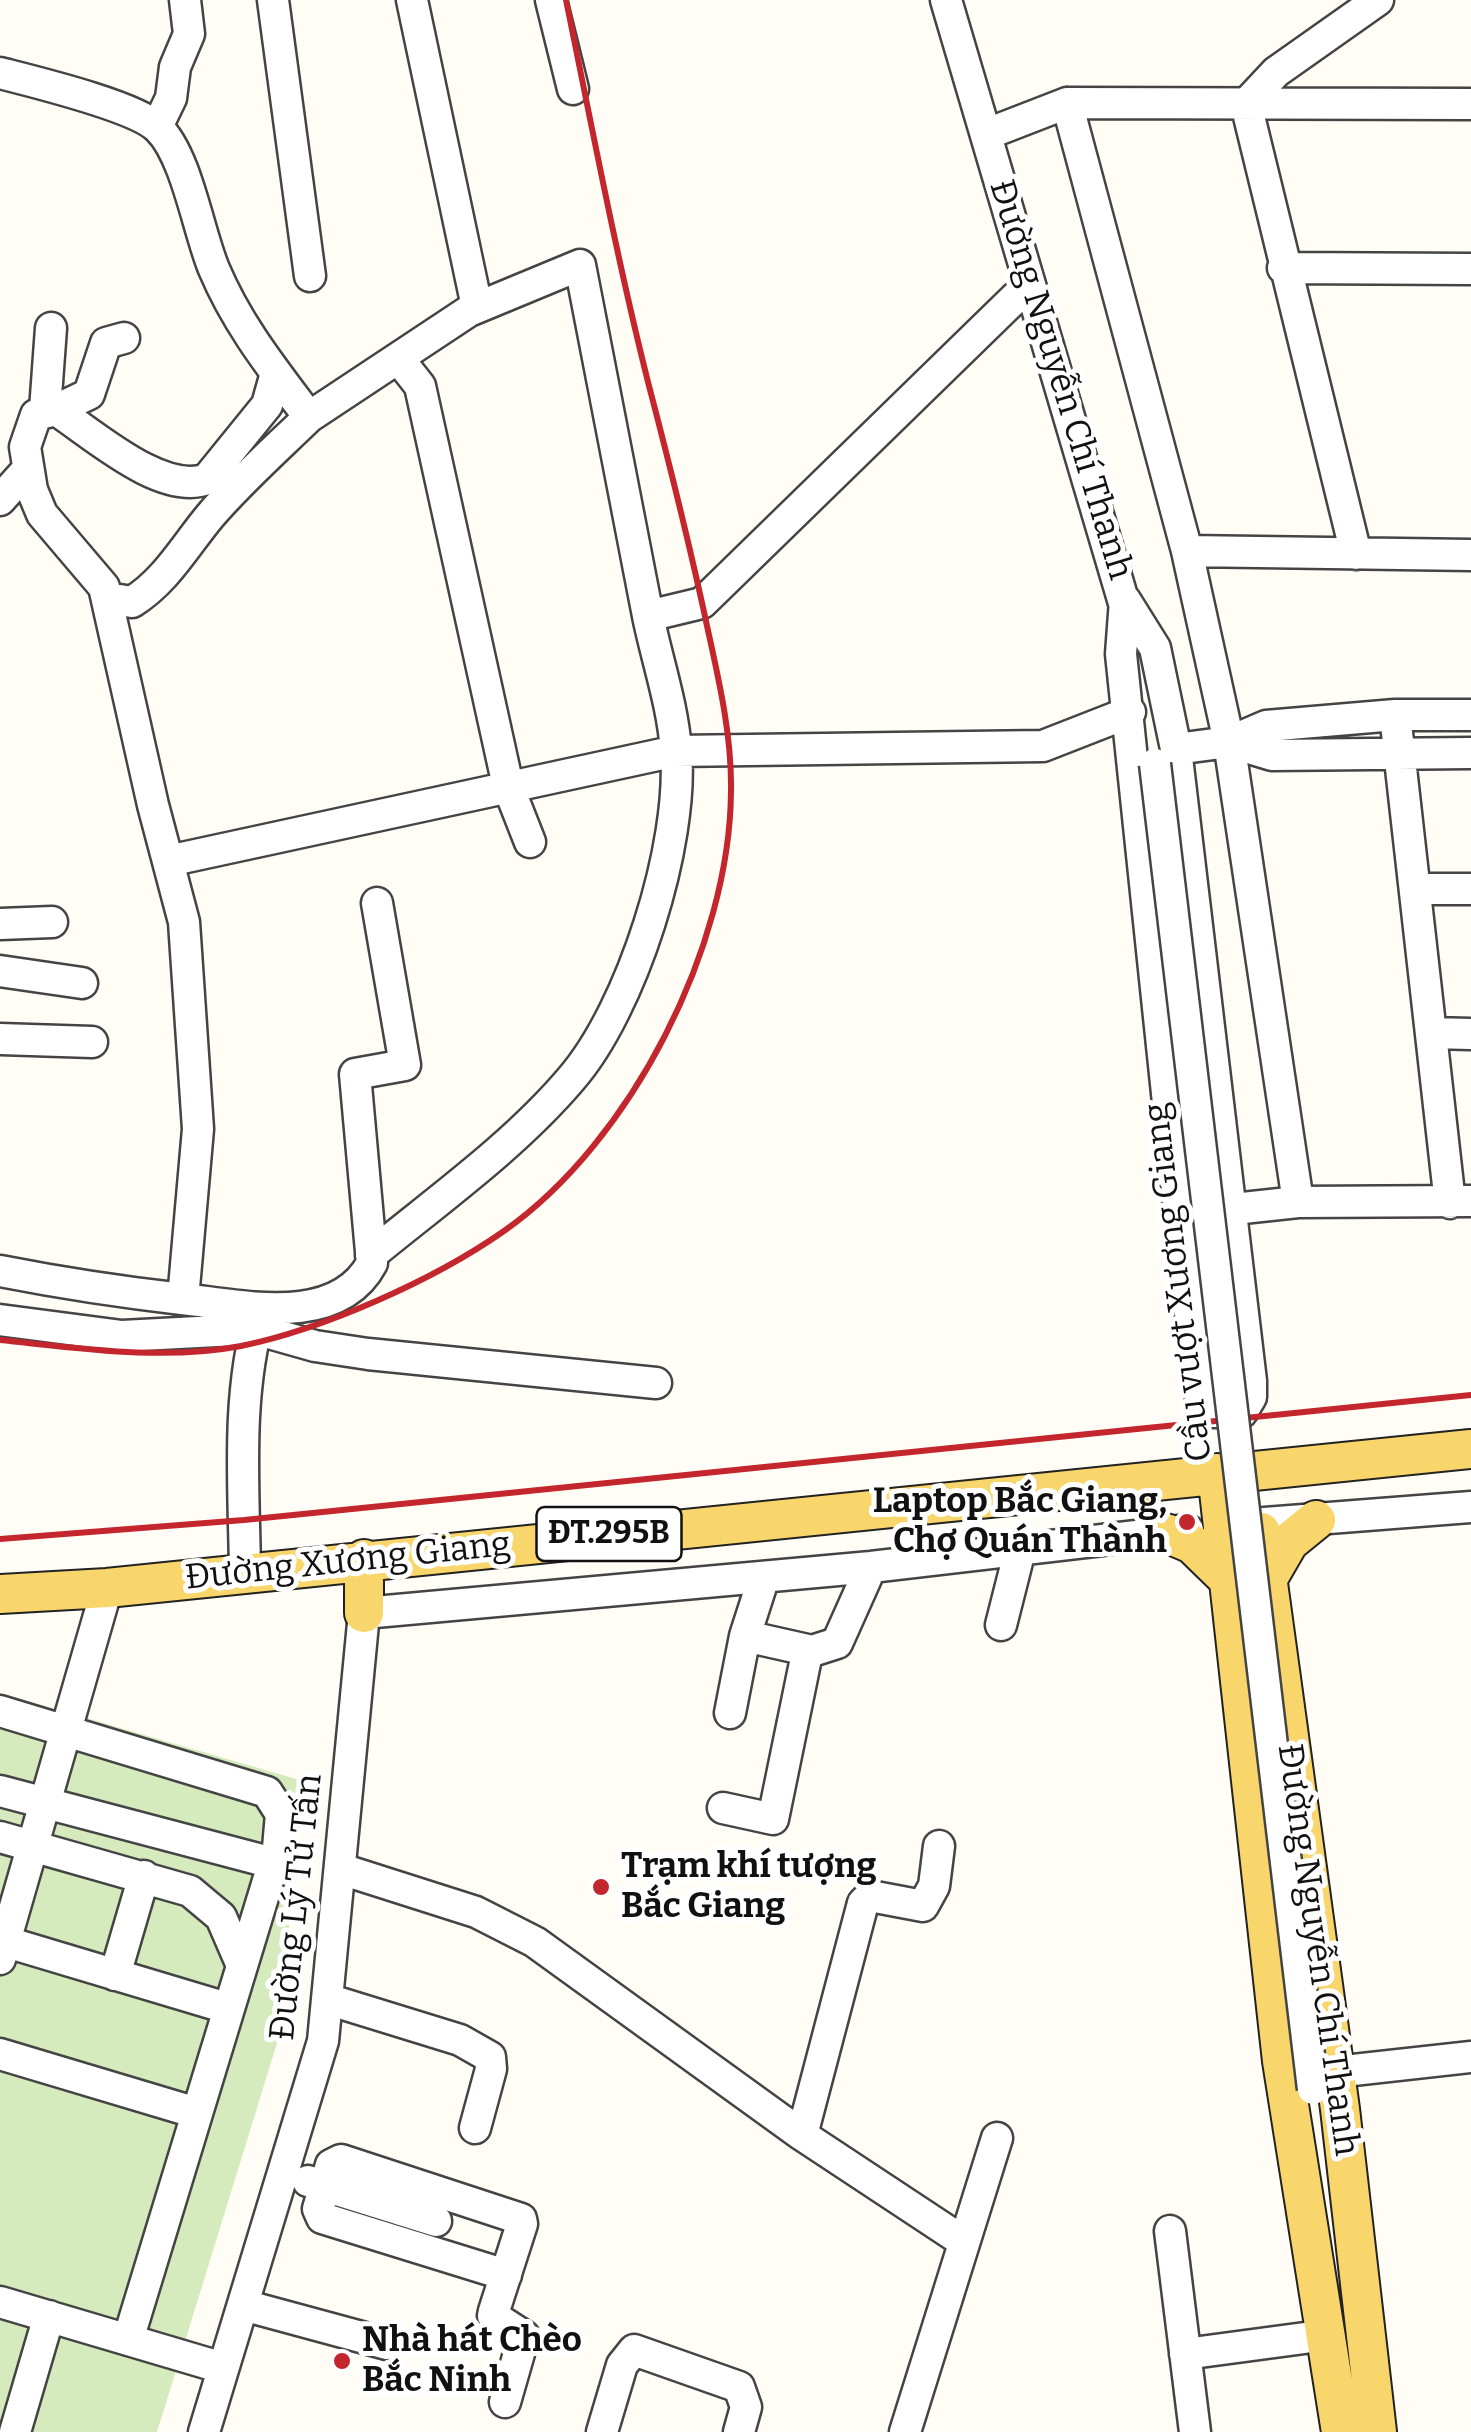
<!DOCTYPE html>
<html>
<head>
<meta charset="utf-8">
<style>
	body { margin:0 }
	canvas { display:block; background:#fffdf5 }
</style>
</head>
<body>
<canvas width="1471" height="2432"></canvas>
<script>
const ctx = document.querySelector('canvas').getContext('2d');
ctx.lineJoin = 'round';
function paint(path, color) { ctx.fillStyle = color; ctx.fill(path, 'evenodd'); }
function strokePath(path, color, width, dash) { ctx.strokeStyle = color; ctx.lineWidth = width; ctx.lineCap = dash ? 'butt' : 'round'; ctx.setLineDash(dash || []); ctx.stroke(path); }
function drawText(font, color, halo, rows, align = 'center') {
  ctx.font = font + ' Bitter,serif'; ctx.lineWidth = 10; ctx.setLineDash([]); ctx.textBaseline = 'middle'; ctx.strokeStyle = halo; ctx.fillStyle = color; for (const [text, x, y, turn = 0] of rows) {
    ctx.save(); ctx.translate(x, y); ctx.rotate((+turn || 0) * Math.PI / 180); ctx.textAlign = isNaN(turn) ? turn : align; if (halo) ctx.strokeText(text, 0, 0); ctx.fillText(text, 0, 0); ctx.restore();
  }
}
paint(new Path2D(`
	M0 1693 303 1781 278 2040 157 2432H0Z`), '#d5ebbd');
const minor = new Path2D(`
	M273 0 310 276
	M412 0 477 307
	M551 0 573 89
	M946 0 1129 620
	M0 73C35 82 135 106 158 128 187 156 198 231 214 269 237 324 273 369 309 417L469 311 580 265 648 616 702 603 1016 297
	M1067 103 1187 551 1229 742 1298 1202
	M157 127 171 98 175 67 189 34 185 0
	M987 134 1067 103 1471 104
	M1283 268 1471 269
	M398 358 420 386 508 786 530 842
	M45 410 51 328
	M56 410 89 394 106 343 124 338
	M0 500 27 470
	M1187 551 1471 555
	M1356 554 1246 104 1276 72 1378 0
	M107 598 132 602C166 581 185 546 210 516 240 481 276 449 309 417
	M1125 600 1155 648 1176 749 1251 1381V1397L1242 1412H1210L1202 1404 1197 1380 1121 654Z
	M1395 715 1450 1203
	M1229 742 1272 755 1471 753
	M1176 749 1229 742 1266 726 1395 715H1471
	M168 861 676 751 1043 746 1130 712
	M1418 889H1471
	M0 924 52 922
	M0 971 82 983
	M1431 1033 1471 1034
	M0 1039 92 1042
	M1215 1211 1298 1202 1471 1201
	M371 1255C438 1200 514 1146 571 1079 632 1009 684 844 676 751 673 706 657 660 648 616
	M0 1271C61 1283 120 1292 182 1299 241 1305 337 1329 372 1263L355 1074 405 1065 377 903
	M183 1299 198 1129 184 922 153 805 104 587 42 514 32 490 25 447 36 415 56 410C94 435 162 496 207 479L267 405 276 373
	M0 1320 122 1336 255 1329 315 1346 368 1354 656 1383
	M1239 1525 1471 1507
	M245 1572C244 1487 236 1396 260 1314
	M1001 1625 1020 1550
	M745 1636 812 1651
	M0 1711 267 1792 281 1814 278 1848 128 2340
	M730 1713 745 1636 764 1577
	M0 1791 273 1863
	M723 1808 773 1819 806 1658 812 1651 837 1643 871 1567
	M0 1837 190 1891 221 1917 240 1961
	M341 1869 476 1912 535 1942 802 2135 964 2242
	M0 1940 227 2008
	M0 1959 107 1588
	M115 1975 144 1876
	M327 1999 460 2040 490 2057 491 2069 475 2128
	M0 2054 197 2113
	M1335 2072 1471 2057
	M802 2135 863 1903 870 1896 923 1906 934 1886 939 1846
	M308 2181 436 2221
	M1170 2231 1195 2432
	M0 2302 223 2368
	M243 2305 387 2344
	M1185 2354 1327 2335
	M505 2402 524 2336 493 2316 494 2311 522 2224 521 2219 341 2160 331 2165 318 2209 322 2218 506 2275
	M15 2432 49 2316
	M204 2432 323 2041 364 1613 871 1567 1188 1530
	M602 2432 622 2365 634 2350 739 2387 746 2407 739 2432
	M905 2432 997 2138`);
const major = new Path2D(`
	M1217 1473 1282 2061 1341 2432
	M1261 1532 1340 2109 1377 2432
	M1166 1533 1192 1544 1230 1581
	M364 1559V1613
	M1267 1580 1289 1542 1316 1520
	M0 1594 107 1588 1471 1449`);
strokePath(minor, '#444', 35);
strokePath(major, '#222', 42);
strokePath(minor, '#fff', 30);
strokePath(major, '#f9d66b', 38);
strokePath(new Path2D(`
	M0 1340C78 1348 163 1361 241 1346 324 1329 434 1280 504 1231 632 1141 730 946 731 791 732 739 720 685 709 635 691 550 670 466 648 382 616 255 592 127 566 0
	M0 1539 244 1520 1471 1395`), '#c4262e', 6);
const minorBridge = new Path2D(`
	M1155 764 1313 2089`);
strokePath(minorBridge, '#444', 35, []);
strokePath(minorBridge, '#fff', 30);
for (const [x, y, r, color] of [
	[1187,1522,10,"#c4262e"],
	[601,1887,10,"#c4262e"],
	[342,2361,10,"#c4262e"]
]) { const dot = new Path2D(); dot.arc(x, y, r, 0, 2 * Math.PI); ctx.fillStyle = color; ctx.fill(dot); strokePath(dot, '#fff', 4); }
for (const [x, y, w] of [
	[609,1534,145]
]) { const box = new Path2D(); box.roundRect(x - w / 2, y - 27, w, 54, 8); ctx.fillStyle = '#fff'; ctx.fill(box); strokePath(box, '#111', 2.5); }
drawText('bold 32px', '#111', null, [
	["ĐT.295B",609,1534]
]);
drawText('35px', '#111', '#fff', [
	["Đường Nguyễn Chí Thanh",1060,380,73],
	["Cầu vượt Xương Giang",1179,1282,-97],
	["Đường Xương Giang",348,1562,-6],
	["Đường Lý Tử Tấn",297,1907,-84],
	["Đường Nguyễn Chí Thanh",1317,1950,82]
]);
drawText('bold 35px', '#111', '#fff', [
	["Laptop Bắc Giang,",1167,1502,"right"],
	["Chợ Quán Thành",1167,1542,"right"],
	["Trạm khí tượng",621,1867],
	["Bắc Giang",621,1907],
	["Nhà hát Chèo",362,2341],
	["Bắc Ninh",362,2381]
], 'left');
</script>
</body>
</html>
